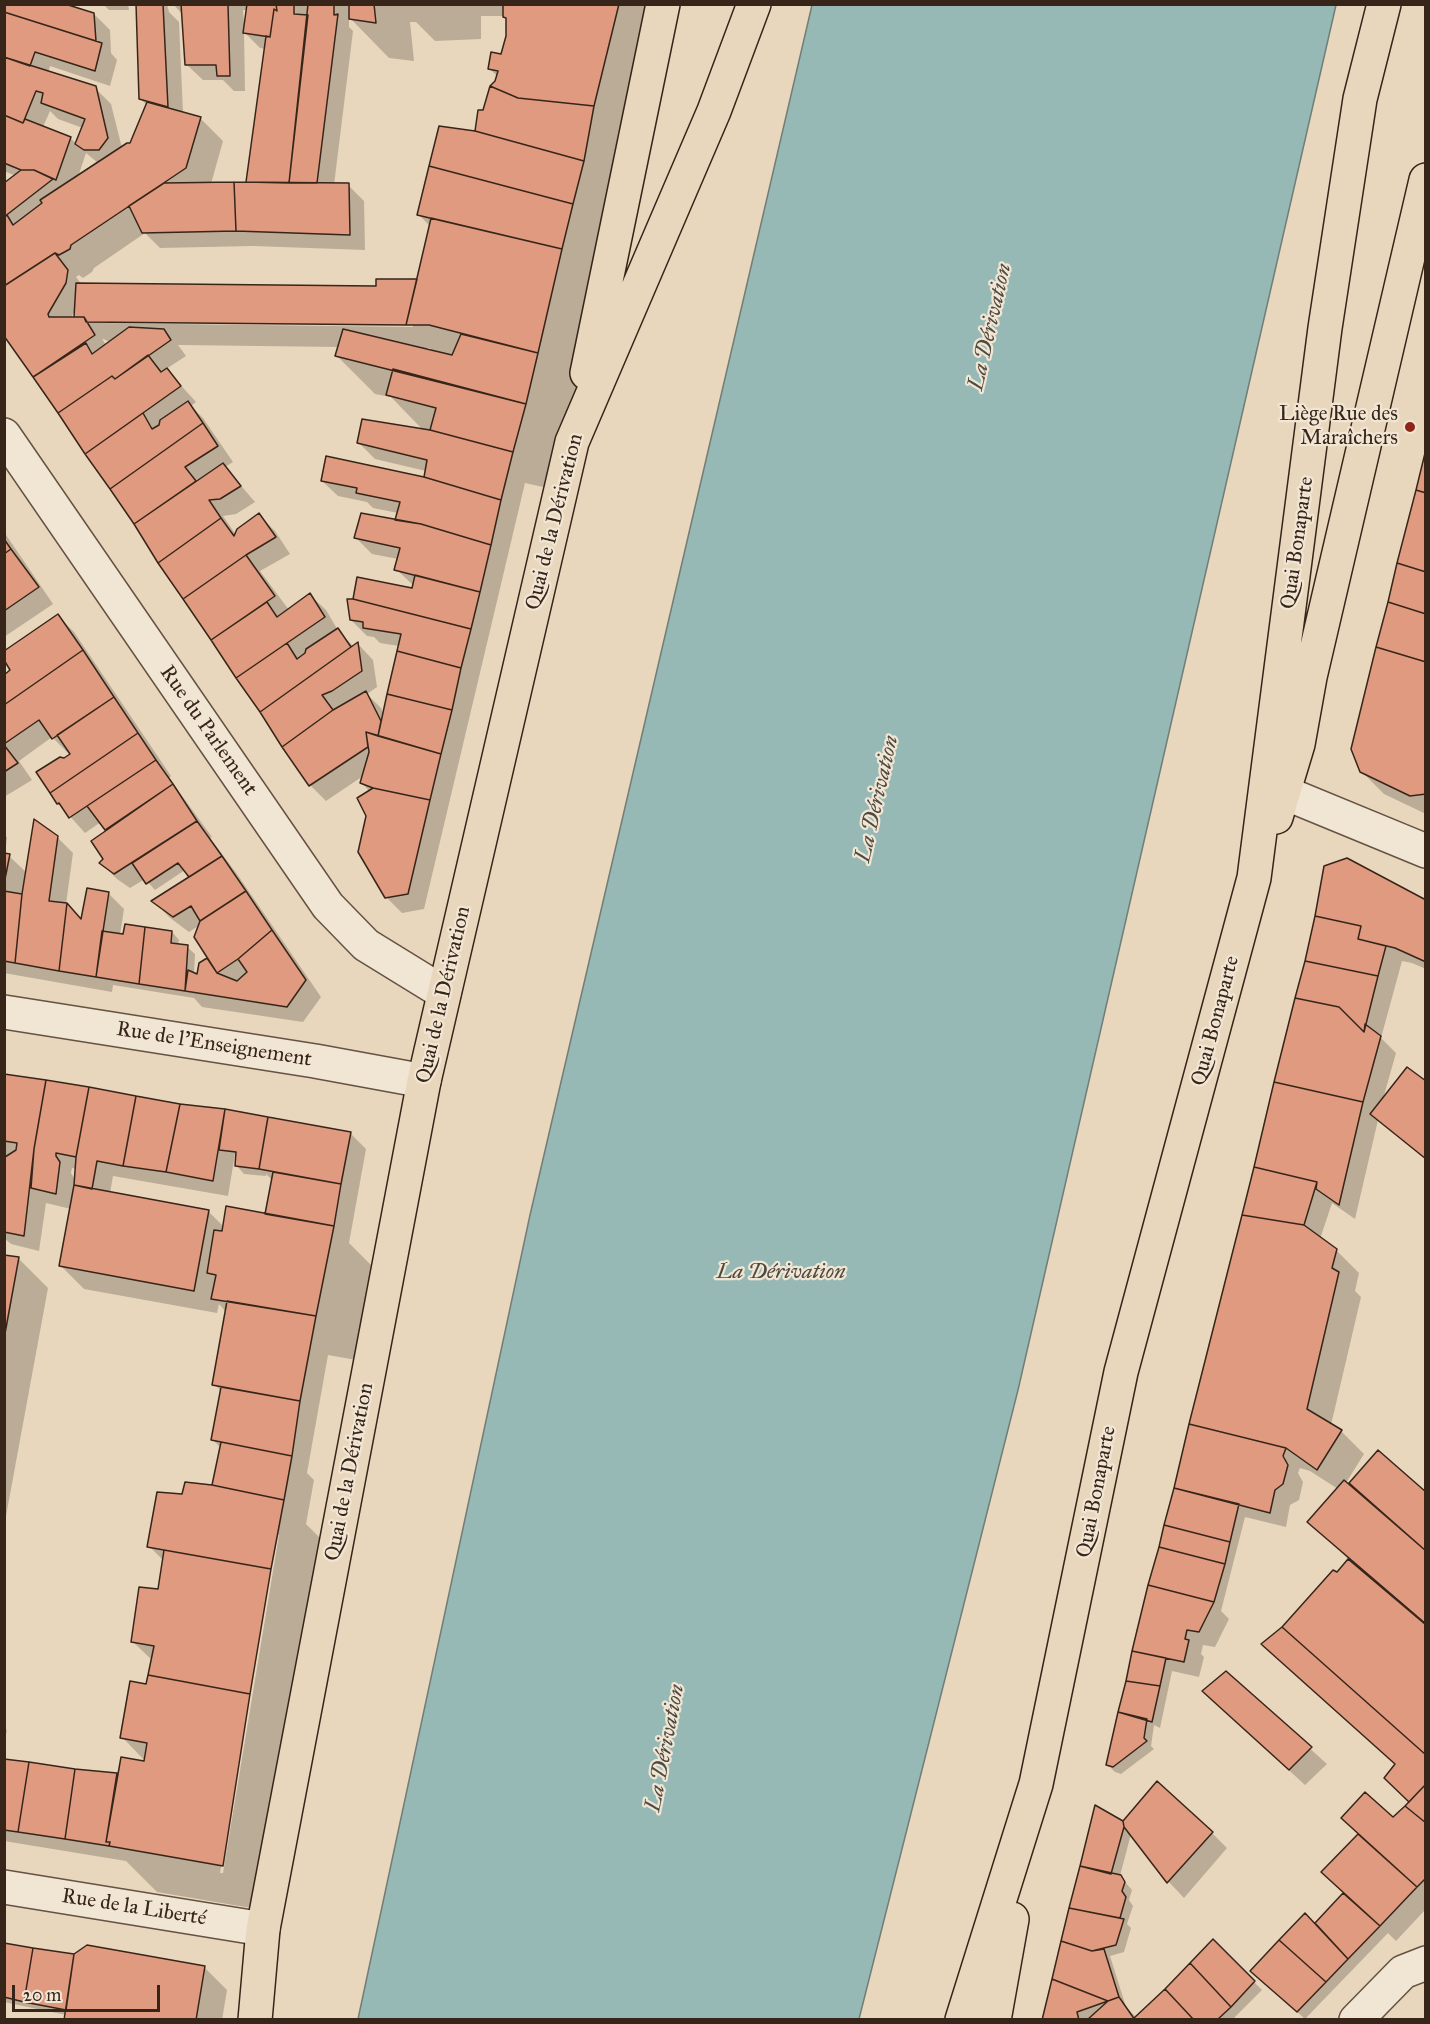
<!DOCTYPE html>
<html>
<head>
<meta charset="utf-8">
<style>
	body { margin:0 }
	#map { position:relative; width:1430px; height:2024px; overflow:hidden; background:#e9d7bd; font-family:"IM FELL Great Primer",serif }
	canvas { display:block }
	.frame { position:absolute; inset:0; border:6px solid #37251a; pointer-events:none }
	.scale { position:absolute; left:12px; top:1985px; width:148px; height:27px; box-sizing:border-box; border:3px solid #37251a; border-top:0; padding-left:8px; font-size:18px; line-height:21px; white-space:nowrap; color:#37251a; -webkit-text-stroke:4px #f1e5d4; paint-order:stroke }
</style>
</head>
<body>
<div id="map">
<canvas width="1430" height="2024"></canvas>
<div class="frame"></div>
<div class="scale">20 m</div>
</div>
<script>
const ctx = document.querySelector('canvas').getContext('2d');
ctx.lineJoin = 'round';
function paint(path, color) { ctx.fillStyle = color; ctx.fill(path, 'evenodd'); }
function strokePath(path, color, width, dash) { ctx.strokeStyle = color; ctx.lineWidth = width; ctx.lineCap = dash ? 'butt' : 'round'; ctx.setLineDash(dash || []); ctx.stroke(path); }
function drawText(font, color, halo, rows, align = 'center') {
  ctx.font = font + ' "IM FELL Great Primer",serif'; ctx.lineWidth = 4.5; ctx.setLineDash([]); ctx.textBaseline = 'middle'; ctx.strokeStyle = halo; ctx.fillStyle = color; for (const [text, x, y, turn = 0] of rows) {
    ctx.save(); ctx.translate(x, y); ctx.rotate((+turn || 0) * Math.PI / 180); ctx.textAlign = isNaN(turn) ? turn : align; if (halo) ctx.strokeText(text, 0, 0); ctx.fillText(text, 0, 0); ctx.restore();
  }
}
const water = new Path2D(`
	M812 5H1336L1018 1390 859 2019H358L530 1215Z`);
paint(water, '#97b9b5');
strokePath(water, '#717e77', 1.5);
paint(new Path2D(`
	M4 4 94 14 110 30 111 53 117 60 110 86 50 66 48 73 95 88 111 104 122 148 131 144 147 105 140 99 138 4H167L169 12 179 22 183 113 200 118 223 141 211 184 248 183 266 49 260 48 244 32 245 91H234L223 80H203L187 65 183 15 173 4H668L552 489 525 483 424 909 402 913 386 897 370 792 361 782 363 776 326 801 310 785 159 562 135 524 4 334V184L16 176 4 171ZM243 10H247L245 24 244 23ZM481 16H505L508 20V37L502 55 489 68 498 77 476 133 418 214 430 226 418 281 378 287 82 285 76 277 79 275 83 278 92 272 94 268 145 233 160 248 253 246 365 250 364 201 348 185H334L353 31 349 27V17L389 58 414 61 410 22H416L435 41 481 39ZM50 111 58 119 83 128 77 144 70 138 43 127ZM86 153 98 163 78 177ZM76 309 78 319H70ZM97 320 413 324V327L97 323ZM102 339 106 340 110 343 106 345ZM178 345 339 347 336 355 375 394 391 397 424 431 359 443 375 459 426 471 425 479 322 481 338 496 367 502 373 508 398 513 396 522 356 538 372 554 398 559 396 569 414 586 413 590 351 620 367 636 374 637 380 643 399 646 384 715 381 708 367 694 377 687 373 660 358 644 354 647 339 632 326 610 310 595 289 610 260 571 290 554 275 531 259 515 236 535 223 516 236 514 255 502 225 467 233 462 203 418 191 406 196 402 166 369 186 356ZM420 348H430L435 353Z
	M103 4H128L129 10H109Z
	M1426 452V814L1384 794 1361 771Z
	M4 532 53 604 4 637Z
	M58 616 74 632 171 776 169 778 212 837 210 838 237 874 321 997 303 1022 202 1007 194 998 113 985 112 992 4 973V835L7 837 5 855 9 856 27 873 57 837 73 853 66 904 82 920 109 894 124 909 120 935 172 932 179 940 178 945 187 947 195 954 194 974 198 976 201 964 209 959 200 925 189 932 169 917 154 901 191 877 185 870 155 890 145 879 130 888 117 879 101 863 105 859 108 831 101 822 85 833 58 803 65 759 71 756 52 737 19 761 32 780 4 797V676Z
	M1426 902V969L1412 963 1402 961 1381 1038 1396 1053 1383 1099 1426 1083V1160L1378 1120 1355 1219 1332 1203 1320 1239 1336 1250 1359 1273 1355 1291 1361 1297 1331 1425 1341 1431 1364 1454 1346 1483 1349 1485 1378 1452 1426 1494V1909L1396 1941 1388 1933 1305 2019 1259 1978 1315 1925 1345 1893 1324 1872 1360 1834 1393 1819 1411 1802 1397 1765 1283 1628 1349 1560 1309 1522 1338 1489 1310 1471 1300 1468 1298 1473 1303 1482 1299 1500 1290 1505 1286 1527 1245 1517 1221 1611 1229 1619 1215 1647 1203 1645 1201 1654 1204 1657 1199 1677 1172 1671 1160 1728 1154 1725 1151 1746 1154 1749 1121 1774 1115 1772 1107 1764 1306 961Z
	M4 1077 224 1110 226 1113 350 1133 366 1149 349 1243 379 1273 362 1361 328 1355 307 1473 314 1480 306 1524 329 1547 269 1911 157 1892 126 1861 4 1841V1760L116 1775 119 1777 147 1763 122 1737 148 1685 153 1661 132 1641 159 1590 164 1561 149 1546 183 1496 216 1487 221 1448 212 1439 222 1392 214 1384 226 1312 219 1304 217 1313 84 1289 61 1266 71 1209 46 1203 39 1251 11 1244 4 1238ZM235 1154 237 1155V1166L244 1174 266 1176V1174L273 1181 267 1215 224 1227 208 1211 110 1193 113 1176 228 1196ZM72 1168 77 1169 76 1181 71 1173ZM276 1535H279L223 1873H220Z
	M4 1256 19 1259 48 1288 4 1527Z
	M1226 1673 1327 1764 1305 1785 1220 1707Z
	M4 1728 7 1730 4 1743Z
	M1096 1808 1123 1823 1212 1833 1227 1848 1184 1898 1169 1882 1131 1834 1120 1876 1132 1890 1129 1900 1133 1906 1127 1924 1131 1928 1124 1952 1110 1956 1126 2007 1136 2017 1166 1990 1213 1941 1262 1990 1232 2020H1044ZM1060 1984 1116 2002 1115 2005Z
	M4 1944 75 1955 204 1967 227 1990 222 2020H65L66 2015 4 2002Z`), '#0003');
const building = new Path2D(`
	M4 4H65L94 13 96 41 4 12Z
	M136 4H163L168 107 139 99Z
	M181 4H228L230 76H217L216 65H185Z
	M247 4H276L277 11 274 9 270 37 243 33Z
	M276 4H294V14L308 15 289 183 246 182 266 36 270 37 274 9 277 11Z
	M308 4H334V15L338 14 317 183H289Z
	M349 4H374L376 23 349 19Z
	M503 4H619L594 106 518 98 490 86 495 81 498 71 488 69 491 52 501 54 506 36V18L503 17Z
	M4 12 102 43 95 71 35 52 30 66 4 57Z
	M4 57 96 86 108 138 99 150H84L75 144 85 119 41 103 43 93 36 91 23 123 4 115Z
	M490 86 518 98 594 106 584 161 475 131 478 110H483Z
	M147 102 201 117 186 168 71 245 70 249 59 255 55 253 4 286V217L7 215 13 225 42 203 40 200 127 143H130Z
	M4 115 23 123 25 119 71 137 56 180 34 170H21L4 163Z
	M439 126 475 131 584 161 573 204 429 166Z
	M429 166 573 204 562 249 417 215Z
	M21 170H34L53 179 4 217V183Z
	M234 182 236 231 142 233 129 206 164 183Z
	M234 182 349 183 350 235 236 231Z
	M431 218 562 249 538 353 429 325H406Z
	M55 253 68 270 66 283 48 314 49 317H84L95 335 33 377 4 336V286Z
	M376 279H417L406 325 86 322 84 317H74L76 283 376 286Z
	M129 327 164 329 171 340 115 379 112 376 58 413 33 377 86 343 92 354Z
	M343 329 452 355 461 334 538 353 526 404 335 356Z
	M148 355 161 372 167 368 181 386 85 454 58 413 112 376 115 379Z
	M393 369 526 404 513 452 430 430 436 408 386 395Z
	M188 401 203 423 110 489 85 454 143 413 152 429 159 425 160 420Z
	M362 419 430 430 513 452 501 500 424 477 427 460 357 443Z
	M203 423 218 446 185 467 196 481 134 524 110 489Z
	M1426 449V493L1416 490Z
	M326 456 424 477 501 500 491 545 421 524 395 520 400 502 356 493 357 488 321 481Z
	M223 463 241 486 220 499 209 500 221 518 158 563 134 524Z
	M1416 490 1426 493V572L1397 563Z
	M259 513 276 537 246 555 183 599 158 563 221 518 234 536 237 529Z
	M361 513 421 524 491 545 480 592 394 570 400 548 354 538Z
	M4 539 11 549 4 554Z
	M11 549 39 587 4 611V554Z
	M246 555 275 596 211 640 183 599Z
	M1397 563 1426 572V614L1388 602Z
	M415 575 480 592 471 629 353 599 357 577 412 588Z
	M310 593 325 617 236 678 211 640 267 602 277 617Z
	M347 599H353L471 629 461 668 397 651 401 634 363 628V622L350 620Z
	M1388 602 1426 614V662L1376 647Z
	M58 614 83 650 4 705V675L10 670 4 660V651Z
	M338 628 351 647 260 712 236 678 287 643 297 659 305 653 306 649Z
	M358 642 362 671 332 691 322 695 333 710 282 747 260 712Z
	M1376 647 1426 662V794L1410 796 1360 772 1351 749Z
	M83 650 114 697 52 739 39 720 4 744V705Z
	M397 651 461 668 452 710 387 694Z
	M366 691 381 721 378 736 366 732 368 747 309 786 282 747 333 710Z
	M387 694 452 710 441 754 378 736Z
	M114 697 138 733 50 793 36 772 60 757 64 758 70 754 57 735Z
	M366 732 441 754 430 800 373 788 360 783 369 752Z
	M138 733 156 760 69 818 59 803 57 804 50 793Z
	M4 745 18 763 4 772Z
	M156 760 173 784 105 830 87 806Z
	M173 784 197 821 114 874 99 863 103 859 91 841Z
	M373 788 430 800 408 894 385 898 358 852 366 816 357 798Z
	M34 819 58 836 49 901 67 903 59 971 15 963 22 894Z
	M197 821 222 856 189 877 178 863 146 884 132 863Z
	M4 853 10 854 4 884Z
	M222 856 246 891 200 921 191 906 173 917 151 901Z
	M1347 858 1426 900V962L1395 948 1358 939 1361 926 1315 916 1324 866Z
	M87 888 109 892 96 977 59 971 67 903 81 919Z
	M4 891 22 894 15 963 4 961Z
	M246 891 272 930 238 959 217 973 194 937 200 921Z
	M1315 916 1361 926 1358 939 1386 946 1378 976 1305 961Z
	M125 924 145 927 139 984 96 977 102 931 123 934Z
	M145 927 172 931 171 943 188 945 185 991 139 984Z
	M272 930 306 980 287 1007 185 991 188 970 197 974 199 963 207 958 217 973 237 981 247 972 238 959Z
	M1305 961 1378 976 1364 1032 1339 1007 1295 998Z
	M1295 998 1339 1007 1364 1032 1365 1024 1381 1036 1363 1102 1274 1082Z
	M1407 1067 1426 1081V1159L1370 1114Z
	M4 1074 46 1080 34 1149 24 1236 4 1232V1161L5 1157 16 1150 17 1143 4 1141Z
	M46 1080 89 1087 76 1157 56 1153V1156L60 1162 56 1194 31 1188 34 1149Z
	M1274 1082 1363 1102 1339 1205 1316 1189 1317 1182 1254 1167Z
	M89 1087 136 1096 123 1166 97 1161 92 1189 74 1185 76 1157Z
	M136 1096 180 1104 166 1172 123 1166Z
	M180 1104 225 1109 213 1181 166 1172Z
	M225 1109 268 1117 259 1169 235 1166 236 1152 219 1150Z
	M268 1117 351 1132 341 1184 259 1169Z
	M1254 1167 1317 1182 1304 1225 1242 1215Z
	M273 1172 341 1184 334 1226 265 1214Z
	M74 1185 209 1210 194 1291 59 1266Z
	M226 1206 334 1226 316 1316 211 1299 216 1275 207 1273 214 1230 222 1231Z
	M1242 1215 1304 1225 1337 1249 1332 1268 1339 1272 1307 1409 1342 1430 1317 1470 1286 1448 1189 1424Z
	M4 1255 19 1257 4 1339Z
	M227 1301 316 1316 300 1401 212 1385Z
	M221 1387 300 1401 292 1456 211 1440Z
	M1189 1424 1286 1448 1283 1456 1288 1465 1283 1484 1275 1490 1270 1513 1174 1488Z
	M221 1442 292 1456 284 1500 212 1485Z
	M1378 1450 1426 1492V1551L1349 1483Z
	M1344 1480 1426 1551V1624L1307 1522Z
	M185 1482 212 1485 284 1500 271 1569 147 1547 157 1492 182 1494Z
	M1174 1488 1239 1504 1230 1542 1164 1525Z
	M1164 1525 1230 1542 1225 1564 1159 1547Z
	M1159 1547 1225 1564 1214 1602 1148 1585Z
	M164 1550 271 1569 250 1694 148 1675 154 1646 131 1642 139 1587 158 1589Z
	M1348 1559 1426 1625V1755L1282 1627 1333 1570 1337 1572Z
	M1148 1585 1214 1602 1199 1632 1187 1630 1185 1639 1189 1640 1184 1662 1132 1651Z
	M1282 1627 1426 1755V1784L1409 1802 1384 1778 1395 1764 1261 1644Z
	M1132 1651 1166 1658 1160 1686 1126 1681Z
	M1226 1671 1312 1747 1289 1770 1202 1691Z
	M148 1675 250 1694 223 1866 109 1846 110 1842H106L121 1757 144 1761 147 1743 120 1738 130 1681 146 1684Z
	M1126 1681 1160 1686 1152 1722 1118 1712Z
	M1118 1712 1147 1719 1144 1738 1147 1741 1113 1767 1106 1765Z
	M4 1759 29 1762 18 1832 4 1830Z
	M29 1762 75 1769 65 1839 18 1832Z
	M75 1769 117 1773 106 1842H110L109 1846 65 1839Z
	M1157 1781 1213 1832 1167 1883 1124 1827 1123 1821Z
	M1426 1784V1823L1405 1806Z
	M1365 1792 1393 1817 1405 1806 1426 1823V1878L1417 1887 1341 1818Z
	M1095 1805 1123 1821 1124 1827 1111 1874 1080 1866Z
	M1358 1834 1417 1887 1380 1926 1321 1872Z
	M1080 1866 1121 1875 1125 1882 1122 1891 1126 1897 1120 1918 1069 1908Z
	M1343 1893 1380 1926 1348 1959 1315 1923Z
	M1069 1908 1124 1919 1116 1945 1092 1951 1061 1941Z
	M1305 1913 1348 1959 1326 1982 1279 1940Z
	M1213 1939 1255 1981 1231 2007 1190 1963Z
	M1279 1940 1326 1982 1297 2012 1250 1971Z
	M1061 1941 1092 1951 1104 1949 1119 1997 1108 2001 1052 1979Z
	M4 1943 33 1948 24 2002 4 1997Z
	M87 1945 205 1966 196 2020H64L74 1954Z
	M33 1948 74 1954 66 2010 24 2002Z
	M1190 1963 1231 2007 1217 2020H1194L1165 1989Z
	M1052 1979 1108 2001 1077 2012 1079 2020H1042Z
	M1165 1989 1194 2020H1135L1134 2018Z
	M1119 1997 1135 2020H1087L1108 2001Z`);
paint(building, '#df9a7f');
strokePath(building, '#37251a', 1.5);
const minor = new Path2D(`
	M4 435 328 906 366 945 444 993
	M1285 793 1426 851
	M4 1012 315 1061 424 1081
	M4 1887 263 1929
	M1356 2020 1403 1972 1426 1963`);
const major = new Path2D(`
	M587 373 663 4
	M1276 817 1298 744 1310 677 1426 180
	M255 2020 263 1929 424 1081 572 442 714 111 754 4
	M962 2020 1036 1784 1121 1372 1254 878 1325 328 1360 99 1384 4
	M994 2020 1012 1919`);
strokePath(minor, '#645243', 36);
strokePath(major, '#37251a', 36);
strokePath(minor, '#f1e5d4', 33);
strokePath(major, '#e9d7bd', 33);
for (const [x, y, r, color] of [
	[1410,427,6,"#8f2418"]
]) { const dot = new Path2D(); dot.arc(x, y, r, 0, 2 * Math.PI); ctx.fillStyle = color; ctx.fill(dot); strokePath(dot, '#f1e5d4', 2); }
drawText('21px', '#37251a', '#f1e5d4', [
	["Liège Rue des",1398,415],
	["Maraîchers",1398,439]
], 'right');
drawText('21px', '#37251a', '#f1e5d4', [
	["Quai de la Dérivation",555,522,-76],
	["Quai Bonaparte",1298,543,-82],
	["Rue du Parlement",208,731,55],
	["Quai de la Dérivation",444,995,-77],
	["Quai Bonaparte",1216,1021,-75],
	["Rue de l'Enseignement",214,1045,9],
	["Quai de la Dérivation",350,1472,-79],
	["Quai Bonaparte",1097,1492,-79],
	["Rue de la Liberté",134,1908,9]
]);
drawText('italic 22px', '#4f4a41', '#f1e5d4', [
	["La Dérivation",991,327,-77],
	["La Dérivation",878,799,-77],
	["La Dérivation",781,1273],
	["La Dérivation",666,1748,-79]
]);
</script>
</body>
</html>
